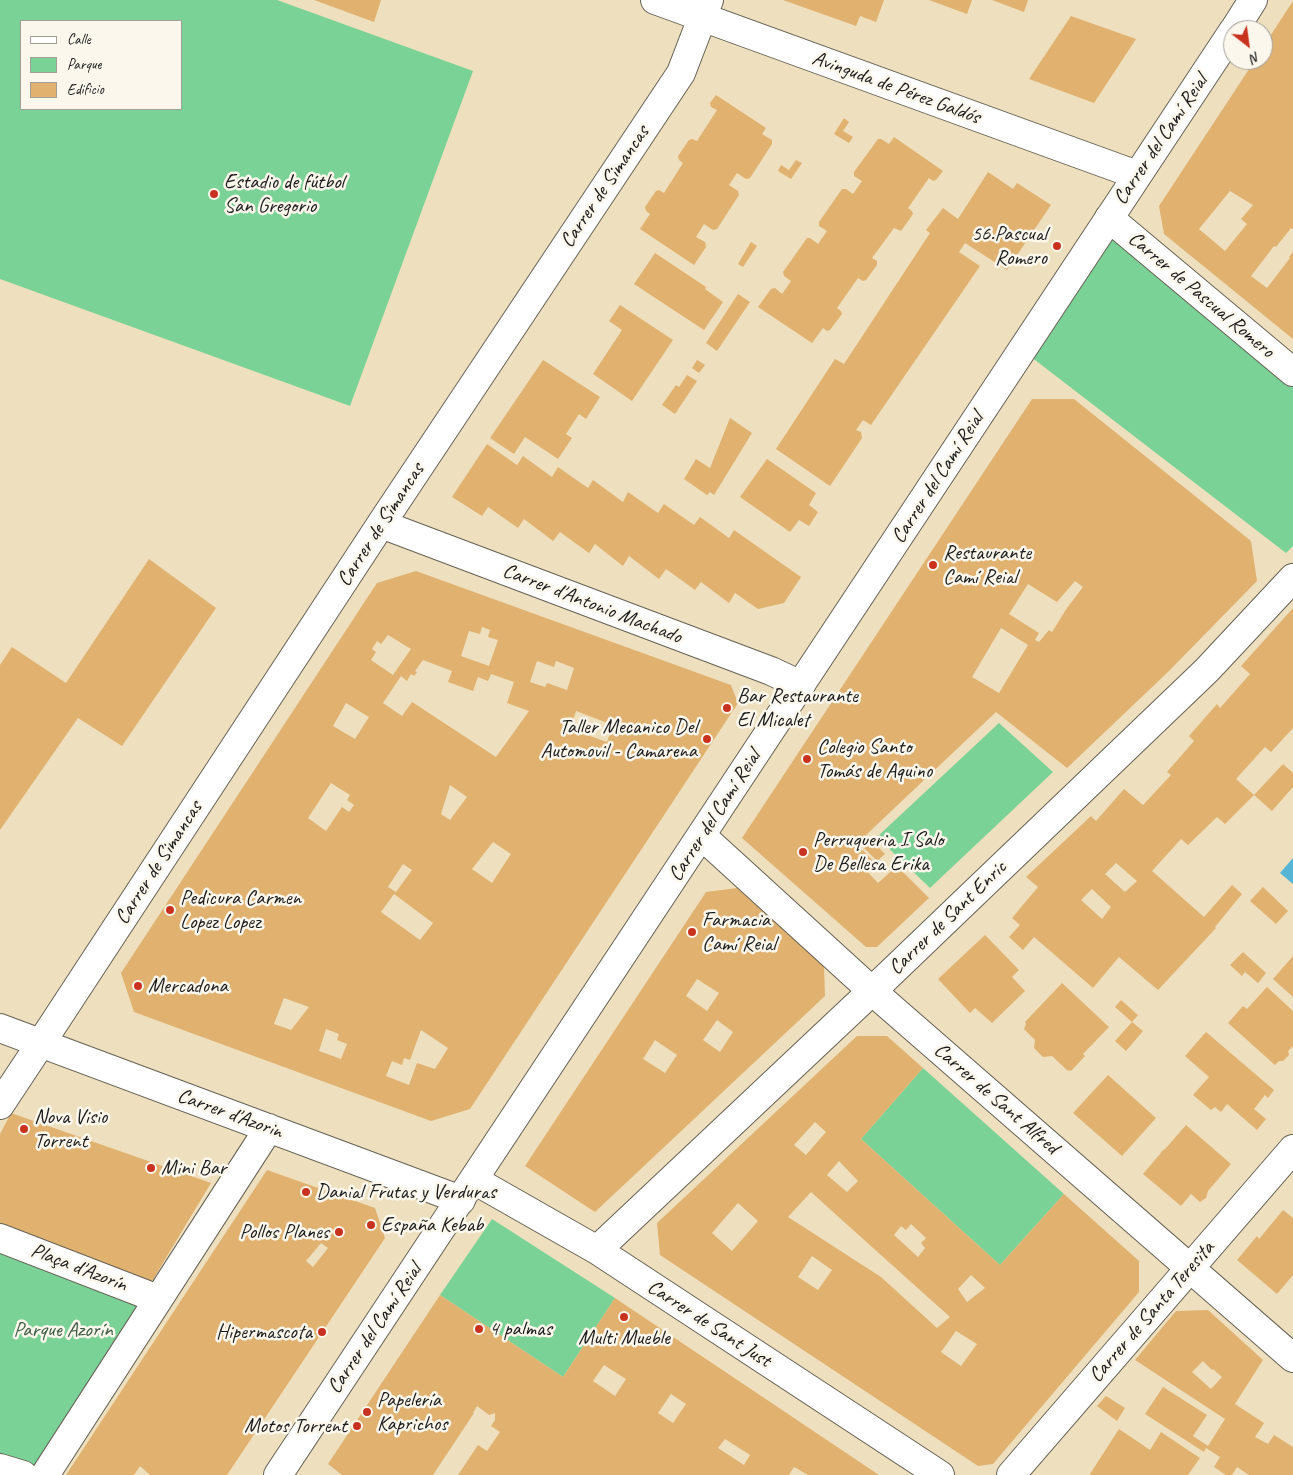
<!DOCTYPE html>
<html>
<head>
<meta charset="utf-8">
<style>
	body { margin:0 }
	#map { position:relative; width:1293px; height:1475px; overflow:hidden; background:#eee0be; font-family:Caveat,sans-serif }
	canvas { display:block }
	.legend { position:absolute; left:20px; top:20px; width:162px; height:90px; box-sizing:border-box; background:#fbf7ec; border:1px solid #a29f99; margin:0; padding:6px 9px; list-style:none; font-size:15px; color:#1c1c1c }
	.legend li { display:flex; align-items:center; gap:10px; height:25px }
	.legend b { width:25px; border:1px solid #a29f99 }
	.north { position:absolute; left:1223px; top:20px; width:50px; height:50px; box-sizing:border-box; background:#fbf7ec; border:1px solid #a29f99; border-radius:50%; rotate:150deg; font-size:14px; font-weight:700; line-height:20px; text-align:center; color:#1c1c1c }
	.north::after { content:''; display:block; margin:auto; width:18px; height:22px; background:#c8321e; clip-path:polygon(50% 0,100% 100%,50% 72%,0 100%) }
</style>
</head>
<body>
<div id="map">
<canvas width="1293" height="1475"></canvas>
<ul class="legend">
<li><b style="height:6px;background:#fff"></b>Calle</li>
<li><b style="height:14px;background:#7bd296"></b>Parque</li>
<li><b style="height:14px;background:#e0b16f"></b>Edificio</li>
</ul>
<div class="north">N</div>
</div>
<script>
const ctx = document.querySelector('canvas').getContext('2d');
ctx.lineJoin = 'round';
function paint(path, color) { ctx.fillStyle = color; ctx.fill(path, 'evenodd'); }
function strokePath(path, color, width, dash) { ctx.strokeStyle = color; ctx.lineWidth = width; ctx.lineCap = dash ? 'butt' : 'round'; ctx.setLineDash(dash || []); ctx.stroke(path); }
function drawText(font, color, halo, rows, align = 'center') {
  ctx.font = font + ' Caveat,sans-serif'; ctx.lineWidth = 5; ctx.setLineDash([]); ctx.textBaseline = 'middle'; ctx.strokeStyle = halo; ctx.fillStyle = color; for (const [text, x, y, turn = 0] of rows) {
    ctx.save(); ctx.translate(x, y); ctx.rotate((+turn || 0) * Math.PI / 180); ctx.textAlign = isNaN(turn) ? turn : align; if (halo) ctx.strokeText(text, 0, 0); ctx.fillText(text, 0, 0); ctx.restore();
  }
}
paint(new Path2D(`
	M0 0H277L473 71 350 406 0 279ZM181 21V109H21V21Z
	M1109 218 1293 372V546L1286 553 1022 350Z
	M999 723 1053 772 930 888 877 837Z
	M923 1068 1064 1194 1000 1265 861 1139Z
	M492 1219 615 1298 563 1377 440 1295Z
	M0 1238 158 1299 45 1475 0 1467Z`), '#7bd296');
paint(new Path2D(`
	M1293 858V884L1280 873Z`), '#56b4d5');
paint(new Path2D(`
	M314 0H381L374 22Z
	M783 0H884L876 22 860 16 856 26Z
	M929 0H972L967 14Z
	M992 0H1028L1024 12Z
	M1293 1V229L1291 228 1276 247 1274 246 1251 276 1267 288 1290 258 1289 257 1293 252V339L1164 234 1159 206 1255 60H1263V47ZM1230 191 1253 205 1241 219 1247 224 1225 251 1199 229Z
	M1071 16 1136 39 1094 103 1029 79Z
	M716 95 766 128 762 134 772 140V144L750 178 746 179 737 173 729 185 738 191 739 195 717 229 713 230 704 224 696 237 705 242 706 247 694 265 640 229 650 214 646 211 645 207 656 191 659 190 664 193 683 163 679 160 678 156 689 140 692 139 697 141 717 110 711 107 710 103Z
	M844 118 849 122 843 131 853 137 849 143 834 134Z
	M894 137 943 171 936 180 933 181 929 178 908 208 912 211 913 214 901 231 894 228 872 258 877 261V265L866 280 863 281 858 278 837 308 841 311 842 314 830 330 827 331 823 328 812 343 758 307 771 289 775 288 782 294 791 281 784 276 783 272 807 238H810L818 244 827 231 819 226V222L842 189H846L853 194 862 181 854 176V172L878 139H881L889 144Z
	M796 160 802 163 791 179 778 171 781 165 789 170Z
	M988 172 1013 189 1017 183 1051 205 1007 270 965 243 959 252 980 266 871 425 863 420 856 430 861 432 862 438 830 486 776 449 835 359 844 364 930 233 926 230 943 208 958 219Z
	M751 242 757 246 743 267 738 264Z
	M655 253 706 287 705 289 723 302 704 330 634 284Z
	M738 294 750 302 717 351 706 343Z
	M620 305 673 340 632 401 593 374 622 330 609 321Z
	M543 360 600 397 586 419 579 414 566 434 572 438 558 459 525 437 514 454 490 438Z
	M697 360 705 365 699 373 692 368Z
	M687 375 697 381 675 414 662 405 676 385 679 387Z
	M1032 399H1074L1251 541 1257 581 1168 672 1067 768 996 712 866 835 885 854 877 861 858 842 857 844 875 863 869 869 864 863 861 865 878 883 897 866 929 898 877 947H866L742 838ZM1075 581 1083 587 1067 608 1052 632 1049 630 1039 642 1035 640 1039 633 1009 614 1028 584 1057 602ZM1001 628 1028 645 999 693 972 677Z
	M730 418 752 433 714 495 710 492 707 495 684 479 696 459 710 468Z
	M487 444 517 465 523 456 552 477 558 467 588 488 593 480 623 502 628 492 658 513 664 504 694 525 700 517 729 538 734 530 801 577 784 603 758 609 735 593 729 603 701 582 695 590 666 569 659 579 629 556 623 566 595 544 589 553 560 532 553 541 524 519 518 528 488 507 482 516 452 497Z
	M767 459 816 493 809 505 818 512 809 526 799 520 790 532 740 497Z
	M149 559 216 608 122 746 78 718 0 830V665L12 647 66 683Z
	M416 571 731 685 738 703 470 1109 431 1121 134 1012 121 973 377 583ZM482 627 490 630 488 637 498 640 489 666 461 656 469 631 480 634ZM388 635 411 649 393 675 371 660 376 652 372 649 377 641 381 644ZM423 660 452 671 448 682 473 691 478 677 488 681 491 674 514 682 507 703 529 711 496 757 412 702 402 716 383 703 401 676 407 681 411 674 414 676 417 672 415 671ZM537 661 554 667 556 661 574 668 567 690 547 683 545 687 530 682ZM346 703 369 717 355 739 333 726ZM576 711 613 725 607 742 570 729ZM331 783 350 795 347 800 354 805 349 812 342 807 326 831 308 818ZM450 785 467 797 450 820 441 814ZM493 842 511 854 492 883 472 869ZM403 864 412 870 396 892 388 887ZM394 894 433 923 420 940 381 912ZM284 998 309 1007 291 1030 274 1024ZM326 1029 339 1034 337 1040 347 1044 341 1059 319 1051ZM421 1030 448 1048 435 1069 417 1063 409 1085 386 1076 392 1061 402 1065 404 1058 410 1060Z
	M1293 608V728L1271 752 1265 747 1236 779 1254 795 1225 824 1217 817 1188 845 1181 839 1152 871 1204 917 1232 885 1242 894 1215 927 1216 928 1158 990 1119 957 1093 988 1034 937 1023 950 1009 937 1020 925 1012 918 1038 887 1026 877 1091 816 1096 821 1124 789 1143 805 1171 775 1167 772 1194 741 1189 736 1217 704 1220 708 1250 674 1241 666ZM1116 863 1137 881 1125 892 1105 874ZM1092 889 1111 907 1102 919 1081 900Z
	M1283 764 1293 773V787L1272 811 1254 795Z
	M1263 887 1288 911 1276 924 1250 901Z
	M737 888 824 966 825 996 595 1212 525 1166 706 892ZM697 979 719 993 707 1011 686 996ZM717 1020 733 1032 720 1052 703 1040ZM655 1040 677 1055 665 1073 643 1059Z
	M985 935 1019 970 1012 977 1025 991 992 1023 975 1008 970 1013 938 979Z
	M1243 952 1266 973 1258 983 1245 972 1242 976 1230 965Z
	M1293 956V997L1273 979Z
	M1062 983 1109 1027 1083 1054 1085 1056 1071 1071 1069 1070 1068 1071 1052 1056 1043 1057 1034 1048 1035 1040 1024 1029 1026 1024 1025 1022Z
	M1267 987 1293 1011V1046L1288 1051 1289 1055 1283 1061H1279L1275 1065 1228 1023 1243 1006 1247 1009Z
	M1121 1000 1138 1015 1132 1022 1115 1007Z
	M1132 1022 1143 1031 1126 1051 1115 1041Z
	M1206 1032 1274 1090 1268 1098 1265 1095 1254 1109 1266 1119 1257 1130 1227 1104 1221 1112 1215 1107 1211 1110 1193 1095 1209 1077 1185 1056Z
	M857 1036H887L923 1068 861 1139 1000 1265 1064 1194 1139 1261V1292L993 1464 978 1466 660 1255 657 1223ZM815 1122 826 1132 806 1155 794 1145ZM839 1161 858 1181 847 1192 827 1175ZM811 1192 843 1221 950 1317 937 1328 881 1277 788 1217ZM738 1203 758 1221 732 1251 712 1233ZM911 1224 926 1238 921 1243 925 1248 918 1257 894 1235 901 1226 906 1230ZM812 1256 832 1270 818 1290 798 1277ZM971 1275 985 1288 967 1302 958 1289ZM956 1331 977 1344 961 1366 941 1352Z
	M1108 1075 1156 1118 1122 1156 1073 1113Z
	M11 1113 211 1183 149 1286 0 1230V1134Z
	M1186 1125 1231 1164 1208 1191 1206 1198 1200 1202 1191 1194 1181 1206 1143 1174 1160 1154 1161 1152 1166 1148Z
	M267 1170 375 1208 385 1238 227 1475H150L140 1466 134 1475H66ZM321 1243 328 1248 313 1267 306 1261Z
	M1283 1210 1293 1218V1275L1277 1294 1237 1260 1257 1236 1259 1239Z
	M440 1295 563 1377 615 1298 879 1475H808L794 1467 789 1475H458L478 1445 487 1451 500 1432 491 1426 495 1420V1413L489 1415 477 1406 473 1413H474L433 1475H342L328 1464ZM604 1365 626 1379 615 1396 593 1381ZM671 1394 686 1404 673 1423 658 1413ZM725 1439 750 1455 744 1465 718 1448Z
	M1208 1310 1263 1360 1235 1404 1264 1423 1255 1437 1268 1444 1274 1435 1293 1447V1475H1249L1237 1467 1232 1475H1226L1214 1467 1220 1457 1206 1448 1204 1452 1145 1414 1163 1387 1207 1415 1193 1436 1208 1446 1225 1419 1135 1360 1176 1311ZM1203 1361 1212 1370 1213 1369 1222 1377 1211 1389 1192 1372Z
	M1106 1396 1125 1408 1117 1421 1097 1406Z
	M1119 1429 1150 1450 1161 1432 1200 1458 1188 1475H1091L1090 1474Z`), '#e0b16f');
const pedestrian = new Path2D(`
	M0 1105 41 1043
	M0 1238 158 1299
	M0 1468 23 1475`);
const minor = new Path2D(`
	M655 0 1137 175
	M1109 218 1293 372
	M381 524 771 671 801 685
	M702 836 872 991 1293 1358
	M0 1028 461 1200
	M41 1043 381 524 681 73 709 0
	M474 1180 597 1250 940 1475
	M597 1250 872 991 1207 670 1293 578
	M45 1475 269 1128
	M1011 1475 1293 1149`);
const tertiary = new Path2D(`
	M1234 30 1253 0
	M278 1475 1233 31`);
strokePath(pedestrian, '#666155', 30);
strokePath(minor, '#666155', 30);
strokePath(tertiary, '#666155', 30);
strokePath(pedestrian, '#fff', 28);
strokePath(minor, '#fff', 28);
strokePath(tertiary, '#fff', 28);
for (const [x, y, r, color] of [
	[214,194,5,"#c8321e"],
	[1057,246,5,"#c8321e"],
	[933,565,5,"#c8321e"],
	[727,708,5,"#c8321e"],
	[707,739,5,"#c8321e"],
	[807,759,5,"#c8321e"],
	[803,852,5,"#c8321e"],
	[170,910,5,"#c8321e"],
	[692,932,5,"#c8321e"],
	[138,986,5,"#c8321e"],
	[24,1129,5,"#c8321e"],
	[151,1168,5,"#c8321e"],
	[306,1192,5,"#c8321e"],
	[371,1225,5,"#c8321e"],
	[339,1232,5,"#c8321e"],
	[624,1317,5,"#c8321e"],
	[479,1329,5,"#c8321e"],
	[322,1332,5,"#c8321e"],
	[367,1412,5,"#c8321e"],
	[357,1426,5,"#c8321e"]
]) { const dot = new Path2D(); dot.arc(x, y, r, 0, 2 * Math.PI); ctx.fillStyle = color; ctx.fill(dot); strokePath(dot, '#fbf7ec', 2); }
drawText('21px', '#1c1c1c', '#fbf7ec', [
	["Avinguda de Pérez Galdós",896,88,20],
	["Carrer del Camí Reial",1161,140,-56],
	["Carrer de Simancas",605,187,-56],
	["Carrer de Pascual Romero",1201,295,40],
	["Carrer del Camí Reial",938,478,-57],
	["Carrer de Simancas",381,525,-57],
	["Carrer d'Antonio Machado",592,604,21],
	["Carrer del Camí Reial",715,816,-57],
	["Carrer de Simancas",159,863,-57],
	["Carrer de Sant Enric",948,918,-44],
	["Carrer de Sant Alfred",996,1099,41],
	["Carrer d'Azorin",230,1114,20],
	["Plaça d'Azorín",79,1268,21],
	["Carrer de Santa Teresita",1152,1312,-49],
	["Carrer de Sant Just",709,1324,33],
	["Carrer del Camí Reial",375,1329,-56]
]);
drawText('21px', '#1c1c1c', '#fbf7ec', [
	["Estadio de fútbol",224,182],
	["San Gregorio",224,206],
	["56.Pascual",1047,234,"right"],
	["Romero",1047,258,"right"],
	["Restaurante",943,553],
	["Camí Reial",943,577],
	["Bar Restaurante",737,696],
	["El Micalet",737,720],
	["Taller Mecanico Del",697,727,"right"],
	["Automovil - Camarena",697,751,"right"],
	["Colegio Santo",817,747],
	["Tomás de Aquino",817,771],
	["Perruqueria I Salo",813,840],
	["De Bellesa Erika",813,864],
	["Pedicura Carmen",180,898],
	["Lopez Lopez",180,922],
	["Farmacia",702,920],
	["Camí Reial",702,944],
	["Mercadona",148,986],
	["Nova Visio",34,1117],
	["Torrent",34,1141],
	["Mini Bar",161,1168],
	["Danial Frutas y Verduras",316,1192],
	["España Kebab",381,1225],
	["Pollos Planes",329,1232,"right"],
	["4 palmas",489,1329],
	["Hipermascota",312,1332,"right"],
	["Multi Mueble",624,1338,"center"],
	["Papelería",377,1400],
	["Kaprichos",377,1424],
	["Motos Torrent",347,1426,"right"]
], 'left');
drawText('21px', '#3d5c47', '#fbf7ec', [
	["Parque Azorín",63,1330]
]);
</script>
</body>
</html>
